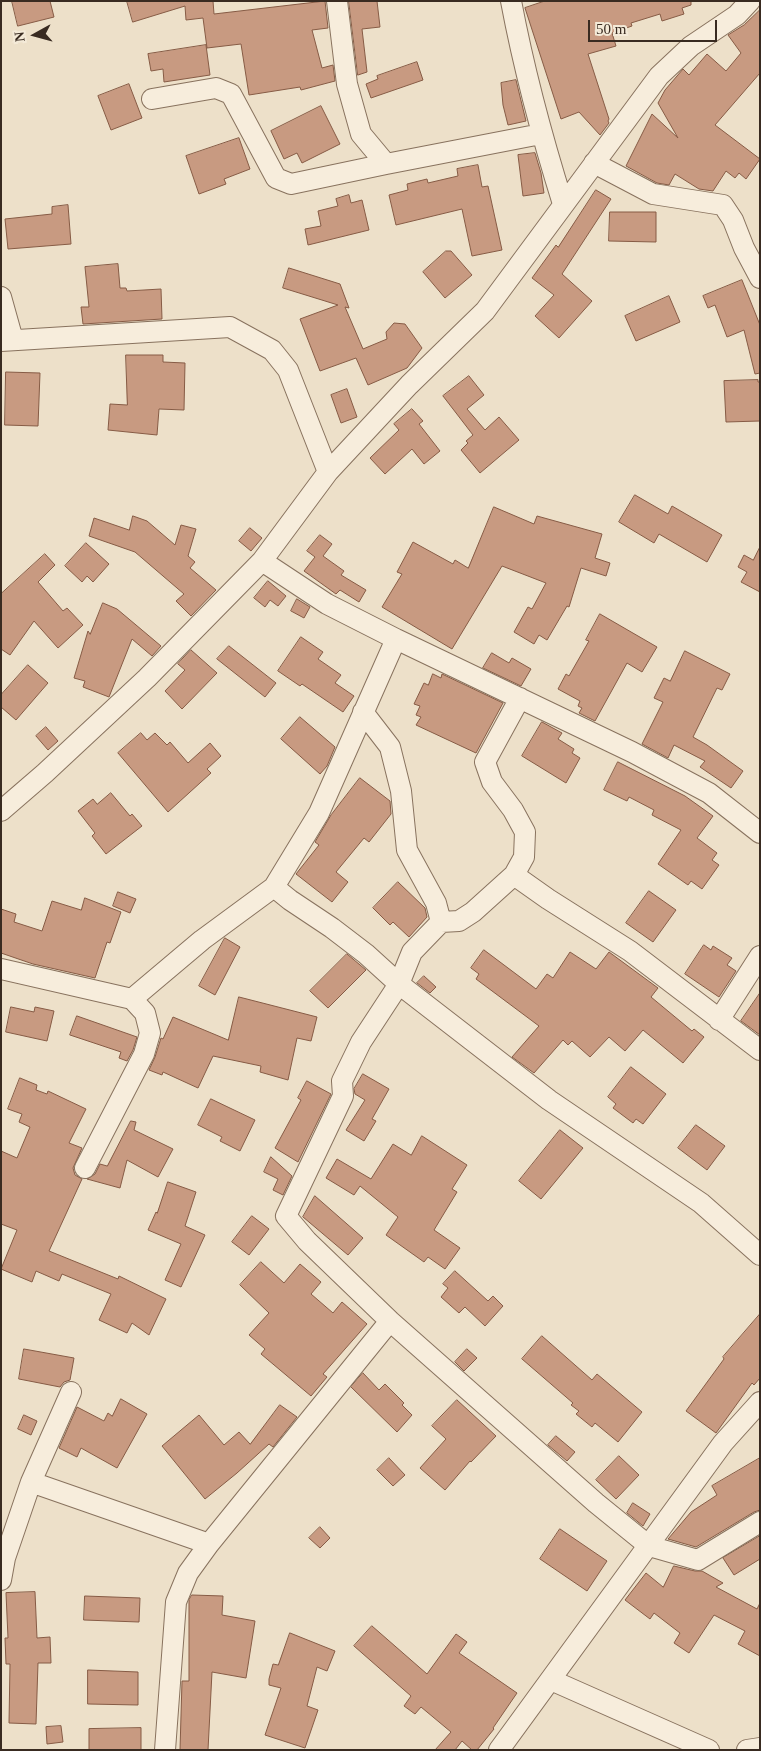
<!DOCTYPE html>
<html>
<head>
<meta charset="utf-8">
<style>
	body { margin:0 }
	#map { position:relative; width:761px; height:1751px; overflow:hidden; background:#ede0c9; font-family:Georgia,serif }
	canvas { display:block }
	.frame { position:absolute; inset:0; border:2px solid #392b21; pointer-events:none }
	.north { position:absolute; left:10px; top:10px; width:50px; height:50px; -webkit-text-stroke:4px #f4ead8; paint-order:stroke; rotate:263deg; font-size:14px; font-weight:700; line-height:20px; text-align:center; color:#392b21 }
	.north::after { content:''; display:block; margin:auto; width:18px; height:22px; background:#392b21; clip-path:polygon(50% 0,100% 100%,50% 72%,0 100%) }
	.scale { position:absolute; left:588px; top:20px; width:129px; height:22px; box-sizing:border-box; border:2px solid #392b21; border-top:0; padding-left:6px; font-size:15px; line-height:18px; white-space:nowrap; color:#392b21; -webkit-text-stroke:4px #f4ead8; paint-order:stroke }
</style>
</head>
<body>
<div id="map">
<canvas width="761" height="1751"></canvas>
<div class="frame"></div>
<div class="north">N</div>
<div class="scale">50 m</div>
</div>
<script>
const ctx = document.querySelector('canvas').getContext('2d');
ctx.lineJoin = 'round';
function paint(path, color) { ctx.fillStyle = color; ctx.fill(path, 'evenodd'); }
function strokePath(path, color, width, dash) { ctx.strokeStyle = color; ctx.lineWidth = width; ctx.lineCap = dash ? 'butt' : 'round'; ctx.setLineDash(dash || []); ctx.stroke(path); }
const building = new Path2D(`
	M12 1H50L54 17 18 26Z
	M127 1H213L214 14 325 1 328 28 312 30 322 68 333 65 335 81 301 90 300 87 249 95 241 44 207 48 203 18 186 20 185 6 133 22Z
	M349 1H377L380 27 362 29 367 72 358 75Z
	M545 1H691V5L682 8 684 14 662 21 660 14 631 23 632 26 612 33 616 46 588 54 609 119 608 121 609 123 600 135 579 112 561 119 525 8Z
	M760 10V73L715 125 760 159 746 179 739 173 735 178 726 171 713 191 699 189 675 174 669 185 657 183 626 166 652 114 678 138 658 103 665 90 683 69 689 75 707 54 726 71 741 53 728 35 744 25Z
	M206 45 210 75 164 82 163 69 151 71 148 54Z
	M417 62 423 80 371 98 366 84 378 79 377 76Z
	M516 80 526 121 508 125 503 105 501 83Z
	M129 84 142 118 111 130 98 96Z
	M321 106 340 144 302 163 297 153 284 159 271 131Z
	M239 138 250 169 224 179 226 184 199 194 186 156Z
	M535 153 541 173 544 193 523 196 518 155Z
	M478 165 482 187 488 186 502 250 472 256 462 209 396 225 389 195 408 190 407 184 427 179 428 183 458 176 457 169Z
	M596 190 611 199 562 274 592 301 559 338 535 316 554 295 532 278 556 245 558 247Z
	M349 195 351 203 362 200 369 230 308 245 305 229 321 226 318 211 338 206 336 199Z
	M68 205 71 244 8 249 5 219 52 214V207Z
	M610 212H656V242L609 241Z
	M446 251H451L472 275 445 298 423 272Z
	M118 264 120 288H126L127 291 161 289 162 319 83 324 81 307H89L85 267Z
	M289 268 340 284 349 308 345 307 363 349 387 339 386 332 394 323 405 324 422 348 407 368 368 385 356 358 320 371 300 319 338 305 283 288Z
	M742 280 760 325V373L755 374 744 330 727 337 715 305 708 308 703 296Z
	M669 296 680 322 636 341 625 316Z
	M126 355H163V362L185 363 184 410 159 409 157 435 108 430 110 404 127 405Z
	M6 372 40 373 38 426 5 425Z
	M469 376 484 395 467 409 485 430 499 417 519 440 480 473 461 450 468 443 466 441 473 435 443 396Z
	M758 380V382H760V421L726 422 724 381Z
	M347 389 357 417 341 423 331 395Z
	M412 409 423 421 419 424 440 451 424 464 412 449 385 474 370 458 399 430 394 424Z
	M635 495 668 514 672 506 722 535 707 562 659 534 654 543 619 522Z
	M494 507 534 524 537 516 602 534 595 558 610 563 606 576 581 568 569 607 567 606 547 640 539 635 534 644 514 632 528 607 532 609 546 583 502 566 452 649 382 607 402 574 397 572 413 542 453 564 455 560 468 568Z
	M133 516 147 521 175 545 181 525 196 529 188 556 195 562 190 568 216 590 191 616 176 601 184 594 135 552 89 536 94 518 129 530Z
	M250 528 262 538 251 551 239 541Z
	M320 535 332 544 323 556 344 571 341 575 366 590 359 602 340 590 336 594 304 571 315 557 307 551Z
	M86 543 109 564 93 582 87 576 82 582 65 566Z
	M760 547V592L741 582 747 572 738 567 744 555 753 560Z
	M45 554 55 565 38 582 63 611 67 608 83 625 58 648 34 621 10 655 1 649V594Z
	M268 581 286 596 278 606 270 600 265 607 254 598Z
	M297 599 310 607 304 618 291 611Z
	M103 603 117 609 161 646 152 656 132 639 109 697 83 687 85 681 74 678 88 631 90 634Z
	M600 614 657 647 642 672 627 663 595 721 579 713 582 708 578 706 580 701 558 689 566 674 569 676 589 641 586 640Z
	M301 637 323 652 318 659 341 675 335 683 354 696 343 712 302 684 300 686 278 671Z
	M229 646 276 683 265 697 217 659Z
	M191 650 217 673 182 709 165 691 185 670 178 664Z
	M685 651 730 674 722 690 717 688 693 737 707 745 743 771 731 788 700 767 705 761 674 745 668 758 642 744 663 702 654 698 664 678 670 681Z
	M492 653 509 663 512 658 531 669 521 686 483 668Z
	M28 665 48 683 16 720 1 707V695Z
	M433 674 441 678 442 674 503 703 476 753 416 725 421 717 416 715 420 706 414 704 424 683 428 685Z
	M300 717 335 747 327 766 320 774 281 739Z
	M542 722 562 733 558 739 574 749 572 753 580 758 566 783 522 756Z
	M46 727 58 741 48 750 36 736Z
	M141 733 147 740 155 733 167 745 170 742 188 763 210 743 221 756 207 769 211 773 168 812 118 753Z
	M618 762 685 796 713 816 697 838 717 853 712 860 719 865 702 889 691 881 688 885 658 864 681 830 652 815 654 810 629 797 627 801 604 790Z
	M360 778 390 801 391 814 369 842 364 838 336 872 348 882 332 902 296 874 319 845 315 842 331 815Z
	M111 793 130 816 132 814 142 826 106 854 92 836 95 833 78 811 93 799 97 804Z
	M398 882 425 908 427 917 409 937 393 922 390 925 373 908Z
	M649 891 676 910 653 942 626 923Z
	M118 892 136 899 130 913 113 906Z
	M85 898 121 912 110 943 107 942 95 978 33 964 1 953V909L16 914 14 922 42 931 52 901 81 910Z
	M225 938 240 947 215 995 199 986Z
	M704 945 711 950 713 946 732 958 727 965 736 971 719 997 685 974Z
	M484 950 536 989 547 974 553 978 570 952 596 969 609 952 658 988 651 997 692 1031 694 1029 704 1037 683 1063 643 1030 625 1051 609 1037 590 1057 572 1041 568 1045 563 1040 534 1073 512 1057 539 1026 476 979 479 974 471 968Z
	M347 954 366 970 328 1008 310 991Z
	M424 976 436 987 430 993 417 983Z
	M760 993V1035L741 1021Z
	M239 997 317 1017 311 1041 297 1038 288 1080 260 1072 261 1066 213 1056 198 1088 163 1072 162 1075 149 1070 155 1057 161 1038 163 1039 173 1017 228 1040Z
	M11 1007 34 1012 35 1007 54 1011 47 1041 6 1032Z
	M77 1016 137 1037 133 1050 127 1061 119 1058 121 1052 70 1035Z
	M631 1067 666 1094 643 1124 636 1119 633 1123 613 1108 616 1104 608 1097Z
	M363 1074 389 1089 372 1119 376 1121 364 1141 346 1130 365 1100 355 1094 354 1089Z
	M20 1078 37 1085 36 1090 47 1094 48 1091 86 1109 69 1143 82 1148 73 1168 75 1175 82 1179 49 1251 118 1279 119 1276 166 1299 149 1335 132 1323 127 1333 99 1320 111 1294 62 1274 59 1281 36 1271 32 1282 1 1269 17 1230 1 1224V1151L17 1158 30 1127 19 1122 22 1114 8 1109Z
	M307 1081 331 1094 298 1162 275 1148 301 1100 298 1098Z
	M211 1099 255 1120 240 1151 220 1141 222 1137 198 1125Z
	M131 1121 136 1122 134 1130 173 1149 158 1177 127 1160 120 1188 87 1179 95 1174 100 1164 107 1166Z
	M696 1125 725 1146 707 1170 678 1148Z
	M560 1130 583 1148 541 1199 519 1181Z
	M422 1136 467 1165 452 1189 457 1192 434 1230 460 1248 445 1269 428 1257 424 1262 386 1235 398 1217 360 1186 354 1195 326 1178 337 1159 371 1179 393 1144 411 1155Z
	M271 1157 292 1176 283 1195 273 1190 278 1179 264 1172Z
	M168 1182 196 1192 185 1226 205 1235 181 1287 165 1280 181 1244 148 1230 156 1212 157 1213Z
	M315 1196 363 1238 348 1255 303 1217Z
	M252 1216 269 1229 249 1255 232 1242Z
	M261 1262 284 1283 300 1264 321 1282 311 1294 333 1313 342 1302 367 1324 323 1374 327 1377 311 1396 261 1354 265 1349 249 1335 269 1313 240 1285Z
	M455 1271 488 1301 493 1296 503 1306 485 1326 465 1307 459 1313 441 1297 448 1288 443 1284Z
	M760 1314V1378L754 1385 752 1383 716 1433 686 1411 724 1359 723 1357Z
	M542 1336 592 1380 597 1374 642 1412 618 1442 595 1423 592 1427 576 1414 579 1411 571 1405 573 1403 522 1359Z
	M24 1349 74 1358 70 1380 64 1382 60 1387 19 1379Z
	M467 1349 477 1358 464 1371 455 1362Z
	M363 1373 379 1390 385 1384 404 1403 402 1405 412 1415 397 1432 351 1387Z
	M121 1399 147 1414 117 1468 81 1448 77 1457 59 1448 77 1407 104 1421 108 1413 112 1416Z
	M457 1400 496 1436 471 1462 470 1461 445 1490 420 1468 446 1439 432 1426Z
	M280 1405 297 1417 273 1447 269 1444 237 1473 205 1499 162 1446 199 1415 224 1445 239 1432 250 1444Z
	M24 1415 37 1421 31 1435 18 1429Z
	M556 1436 575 1452 567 1461 548 1445Z
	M619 1456 639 1475 616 1499 596 1480Z
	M389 1458 405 1475 393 1486 377 1470Z
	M760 1458V1510L754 1512 696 1547 668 1539 691 1512 717 1495 712 1486Z
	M633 1503 650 1514 643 1526 627 1513Z
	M320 1527 330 1538 320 1548 309 1538Z
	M560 1529 607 1561 587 1591 540 1559Z
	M760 1536V1559L734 1575 723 1558Z
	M674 1566 695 1571H702L723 1583 716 1587 757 1609 760 1603V1656L738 1644 745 1631 714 1615 689 1653 674 1643 680 1633 654 1613 650 1619 625 1600 646 1573 663 1587Z
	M35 1592 37 1638 50 1637 51 1663H38L36 1724 9 1723 10 1664H6L5 1638H8L6 1593Z
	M192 1595 223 1596 222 1615 255 1621 246 1678 212 1672 208 1750H180L182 1681H189V1600Z
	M85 1596 140 1598 139 1622 84 1620Z
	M372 1626 427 1674 456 1634 467 1642 459 1653 517 1693 493 1728 494 1729 477 1750H472L462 1741 455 1750H435L451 1732 421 1707 415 1714 404 1706 411 1696 354 1646Z
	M290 1633 335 1651 327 1671 317 1667 307 1706 318 1710 305 1748 265 1735 281 1688 269 1685V1679L273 1664 278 1665Z
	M88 1670 138 1672V1705L88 1704Z
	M61 1726 63 1742 47 1744 46 1727Z
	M141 1728V1750H89V1729Z`);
paint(building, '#c89a81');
strokePath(building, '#865b45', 1);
const street = new Path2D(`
	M337 1 347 84 361 134 386 164
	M511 1C524 70 542 137 563 204
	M152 99 216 88 231 94 276 178 291 184 386 164 541 134
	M594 163 653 194 723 205 733 220 744 248 760 278
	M1 297 13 340
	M1 341 230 327 272 350 288 370 328 472
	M262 561 327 604 396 639 632 752 709 793 760 833
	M520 698 485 762 492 782 513 810 525 832 524 857 514 875 473 912 459 921 441 922 412 952 399 984 361 1042 342 1081 343 1096 286 1216 307 1241 390 1321 596 1503 649 1546 698 1560 760 1522
	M363 712 390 747 401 791 407 850 436 903 441 922
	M1 811 45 773 147 678 262 561 328 472 409 385 485 311 659 76 691 46 737 15 750 1
	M514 875 548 899 630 951 760 1050
	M274 887 290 900 332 928 366 954 399 984 549 1100 701 1203 760 1255
	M1 969 132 999 145 1013 150 1033 144 1054 85 1168
	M132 999 202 940 274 887 319 813 396 639
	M719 1020 760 956
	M31 1482 209 1544
	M1 1580 5 1558 31 1482 71 1392
	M551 1680 709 1750
	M165 1750 176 1602 188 1573 209 1544 390 1321
	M499 1750 723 1443 760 1402
	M747 1750 760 1748`);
strokePath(street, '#88725e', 22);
strokePath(street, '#f7eddc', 20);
</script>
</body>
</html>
